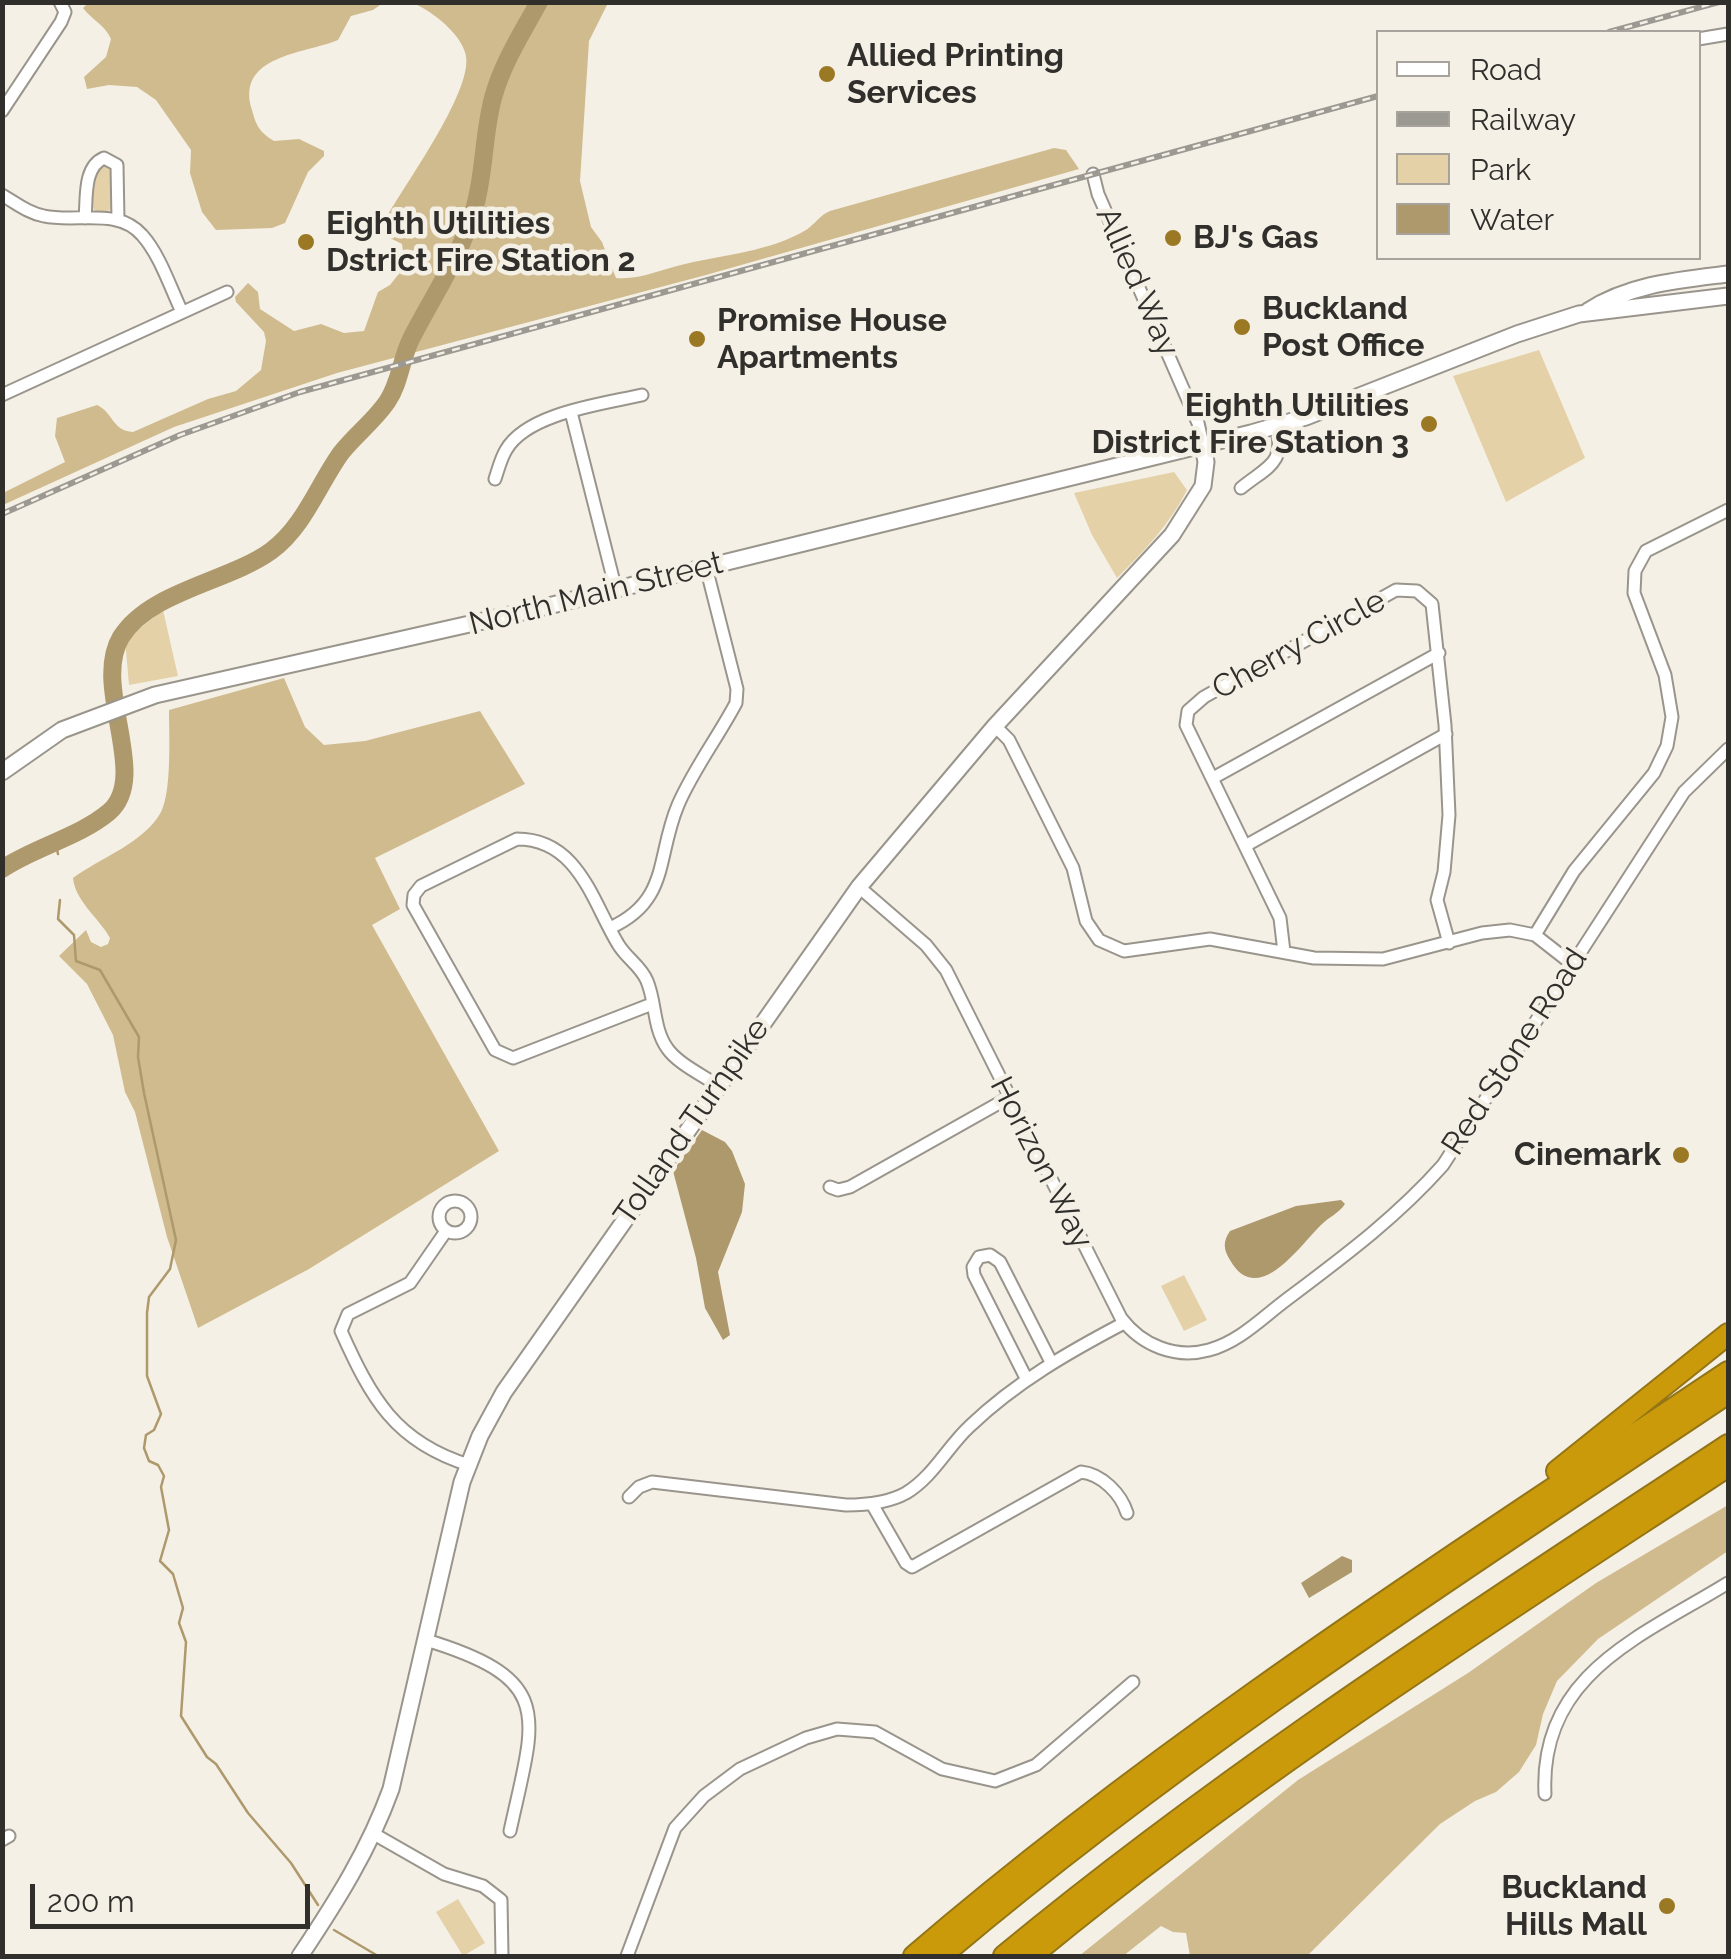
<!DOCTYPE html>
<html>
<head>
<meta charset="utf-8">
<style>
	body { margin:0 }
	#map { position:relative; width:1731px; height:1959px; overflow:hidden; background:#f5f0e6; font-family:Raleway,sans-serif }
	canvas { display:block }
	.frame { position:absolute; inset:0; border:5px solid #312f2c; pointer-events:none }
	.legend { position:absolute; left:1376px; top:30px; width:325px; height:230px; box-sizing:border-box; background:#f5f0e6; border:2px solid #a7a39c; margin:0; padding:12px 18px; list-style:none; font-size:30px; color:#312f2c }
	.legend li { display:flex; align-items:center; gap:20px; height:50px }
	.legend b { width:50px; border:2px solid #a7a39c }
	.scale { position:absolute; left:30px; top:1884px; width:280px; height:45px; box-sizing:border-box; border:5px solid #312f2c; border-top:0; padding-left:12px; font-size:30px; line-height:35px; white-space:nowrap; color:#312f2c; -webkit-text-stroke:8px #f5f0e6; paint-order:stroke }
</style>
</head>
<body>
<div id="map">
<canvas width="1731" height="1959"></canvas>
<div class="frame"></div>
<ul class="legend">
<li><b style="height:12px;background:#fff"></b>Road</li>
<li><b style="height:12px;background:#9c9992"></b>Railway</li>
<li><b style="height:28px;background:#e4d1a8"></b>Park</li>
<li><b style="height:28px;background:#ae996d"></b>Water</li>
</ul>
<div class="scale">200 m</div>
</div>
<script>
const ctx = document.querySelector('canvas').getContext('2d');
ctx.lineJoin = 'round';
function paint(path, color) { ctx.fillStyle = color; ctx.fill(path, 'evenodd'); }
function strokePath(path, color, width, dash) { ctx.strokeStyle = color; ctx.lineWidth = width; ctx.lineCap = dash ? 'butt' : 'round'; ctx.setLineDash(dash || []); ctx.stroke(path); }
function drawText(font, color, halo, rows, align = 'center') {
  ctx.font = font + ' Raleway,sans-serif'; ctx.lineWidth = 9; ctx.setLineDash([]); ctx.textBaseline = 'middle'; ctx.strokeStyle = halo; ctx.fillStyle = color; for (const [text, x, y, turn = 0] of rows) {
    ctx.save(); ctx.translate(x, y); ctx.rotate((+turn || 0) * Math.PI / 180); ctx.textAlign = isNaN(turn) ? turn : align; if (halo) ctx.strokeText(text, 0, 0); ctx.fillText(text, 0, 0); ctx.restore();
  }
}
paint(new Path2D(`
	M105 163 114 169 113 208 105 213 94 210 91 203 94 173Z
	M1539 350 1585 458 1506 502 1453 376Z
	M1174 472 1187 490C1170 524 1144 551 1117 578L1092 535 1074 493Z
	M163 610 178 676 129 685 125 640Z
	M1184 1275 1207 1320 1184 1331 1161 1286Z
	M458 1899 485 1943 463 1956 436 1912Z`), '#e4d1a8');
paint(new Path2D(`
	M88 3H383L373 10 351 16 338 40C305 54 235 55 252 110 256 125 259 132 274 141L299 139 324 151V156L308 172 285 223 272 228 216 230 202 212 190 173 191 150 156 100 137 87 109 85 87 89 84 77 106 57 111 39C104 24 92 20 83 8Z
	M413 3H608L589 41 580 181 591 227 602 242 616 278C641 280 661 269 685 264 724 255 771 251 806 230 815 224 820 215 830 211L1054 148 1066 150 1079 169 706 275 337 373 174 427 3 505V493L65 462 55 436 57 418 97 405C113 412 112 431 133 432L208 399 236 391 261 370 266 341 264 332 236 302 235 297 248 283 258 292 260 309 294 331 321 324 344 333 364 331 378 292 390 285 405 266 402 244 390 238 385 220C404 185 472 93 466 56 462 34 432 11 413 3Z
	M284 678 305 727 324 745 365 741 480 711 525 784 375 858 400 909 372 925 499 1151 309 1269 198 1328 167 1237 135 1112 125 1092 113 1035 87 984 59 956 86 930 91 942 101 947 108 944 110 938C99 918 75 901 73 878 100 858 144 843 161 812 172 791 169 734 169 710Z
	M1728 1505V1551L1598 1639 1557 1681 1543 1714 1536 1745 1519 1772 1496 1792 1475 1801 1440 1824 1307 1956H1190L1186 1933 1173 1932 1161 1926 1123 1956H1079L1298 1780 1468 1673 1596 1583Z`), '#d0bb8e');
paint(new Path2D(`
	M702 1130 725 1142 732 1151 745 1184 742 1212 718 1272 730 1335 723 1340 705 1308 696 1258 673 1171Z
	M1341 1200 1345 1204C1339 1213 1329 1217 1321 1225 1298 1248 1257 1308 1230 1260 1223 1249 1223 1241 1230 1231L1296 1206Z
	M1342 1556 1352 1560V1572L1309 1598 1301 1583Z`), '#ae996d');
strokePath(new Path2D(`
	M55 840 58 854
	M60 900 58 919 74 935 76 961 100 970 139 1037 138 1057 144 1093 176 1240 170 1269 149 1297 147 1313V1376L161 1414 154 1430 146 1435 144 1448 149 1461 158 1465 164 1476 161 1487 169 1530 160 1561 173 1574 183 1608 179 1623 186 1642 181 1716 207 1757 216 1764 248 1813 291 1863 318 1905
	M334 1930 378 1956`), '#ae996d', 2.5);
strokePath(new Path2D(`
	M2 869C35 847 79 837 109 812 151 776 91 687 121 637 150 591 228 582 271 551 304 527 318 485 341 453 355 435 374 421 387 402 400 383 401 359 411 339 433 296 460 257 474 210 485 173 483 135 493 98 502 64 522 33 539 2`), '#ae996d', 18);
const street = new Path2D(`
	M1698 39 1728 34
	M2 111 61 22 65 12 60 2
	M1093 174 1098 194 1198 423 1203 445
	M2 195C16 203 28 213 44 216 76 223 118 207 142 235 160 255 170 287 182 312
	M85 218C87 198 83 167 104 158L117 165 118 220
	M2 395 227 292
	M571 412 616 590
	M495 479C498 470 501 458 506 450 527 413 603 404 642 395
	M1241 488C1268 466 1286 464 1276 426
	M995 726 1009 740 1073 868 1086 921 1099 940 1124 951 1210 939 1314 958 1383 959 1482 933 1510 930 1535 935 1572 964
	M1213 778 1439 653
	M1245 846 1446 734
	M859 887 926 945 946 970 1121 1318C1142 1346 1176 1359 1209 1350 1239 1342 1262 1318 1286 1300 1343 1257 1396 1218 1443 1165L1684 792 1728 749
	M610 928C670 901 656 857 678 805 693 770 718 737 736 703L737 689 706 567
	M1535 935 1574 871 1654 773 1667 746 1672 717 1665 675 1634 593 1635 571 1646 551 1728 510
	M1284 952 1280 918 1186 725 1188 711 1204 697 1396 590 1417 591 1432 604 1445 725 1449 815 1444 872 1437 900 1449 943
	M652 1004 513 1058 495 1050 413 905 414 895 421 886 517 839C578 839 592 901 618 944 626 958 641 966 647 981 656 1002 653 1028 667 1048 677 1063 702 1075 717 1085
	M830 1187 838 1190 850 1187 1008 1098
	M439 1217a16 16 0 1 1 32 0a16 16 0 1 1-32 0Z
	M446 1231 410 1283 348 1314 341 1331C371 1398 395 1442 469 1465
	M1027 1380 974 1275 973 1267 979 1257 990 1255 1000 1262 1051 1362
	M629 1497 639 1487 652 1482 846 1505C867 1505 888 1503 906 1493 933 1477 948 1446 970 1426 1016 1382 1069 1352 1124 1323
	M872 1504 906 1563 912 1567 1081 1472C1102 1474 1121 1494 1127 1513
	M426 1640C557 1680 535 1716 510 1831
	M1545 1794C1539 1674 1642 1636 1728 1583
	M374 1834 444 1874 483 1886 501 1900 502 1956
	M2 1840 9 1836
	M627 1956 675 1828 704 1796 740 1769 806 1738 837 1729 875 1732 942 1769 995 1781 1036 1765 1133 1682`);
const secondary = new Path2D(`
	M1588 311C1630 284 1679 280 1728 274
	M2 772 62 730 155 695 536 609 1251 433 1306 417 1517 334 1579 314 1728 296
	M300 1956C336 1902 369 1850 391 1789L462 1482 480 1436 504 1392 859 887 995 726 1172 535 1203 486 1206 462 1203 445`);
const highway = new Path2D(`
	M1557 1471 1728 1334
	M914 1956C1168 1738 1450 1558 1728 1372
	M941 1956C1188 1747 1459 1573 1728 1393
	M1004 1956C1234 1766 1480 1609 1728 1445
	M1031 1956C1251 1774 1491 1622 1728 1466`);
strokePath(street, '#9a958c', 15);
strokePath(secondary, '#9a958c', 19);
strokePath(highway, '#947516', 24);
strokePath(street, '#fff', 11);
strokePath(secondary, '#fff', 15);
strokePath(highway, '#ca9a0a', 20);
const rail = new Path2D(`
	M1609 32 1719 2
	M2 514 180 435 300 392 1378 96`);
strokePath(rail, '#9c9992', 6);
strokePath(rail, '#f5f0e6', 2.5, [8]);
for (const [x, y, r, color] of [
	[827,74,10,"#9b7823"],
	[1173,238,10,"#9b7823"],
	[306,242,10,"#9b7823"],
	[1242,327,10,"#9b7823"],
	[697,339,10,"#9b7823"],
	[1429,424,10,"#9b7823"],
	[1681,1155,10,"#9b7823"],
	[1667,1906,10,"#9b7823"]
]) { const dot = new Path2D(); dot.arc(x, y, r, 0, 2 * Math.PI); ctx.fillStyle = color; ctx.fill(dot); strokePath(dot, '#f5f0e6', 4); }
drawText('bold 32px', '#312f2c', '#f5f0e6', [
	["Allied Printing",847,56],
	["Services",847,93],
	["Eighth Utilities",326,224],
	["Dstrict Fire Station 2",326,261],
	["BJ's Gas",1193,238],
	["Buckland",1262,309],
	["Post Office",1262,346],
	["Promise House",717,321],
	["Apartments",717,358],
	["Eighth Utilities",1409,406,"right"],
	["District Fire Station 3",1409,443,"right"],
	["Cinemark",1661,1155,"right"],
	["Buckland",1647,1888,"right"],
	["Hills Mall",1647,1925,"right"]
], 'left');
drawText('32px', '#312f2c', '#f5f0e6', [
	["Allied Way",1137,282,66],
	["North Main Street",596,594,-14],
	["Cherry Circle",1299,645,-29],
	["Red Stone Road",1515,1052,-57],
	["Tolland Turnpike",692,1122,-55],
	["Horizon Way",1041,1163,63]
]);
</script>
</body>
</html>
